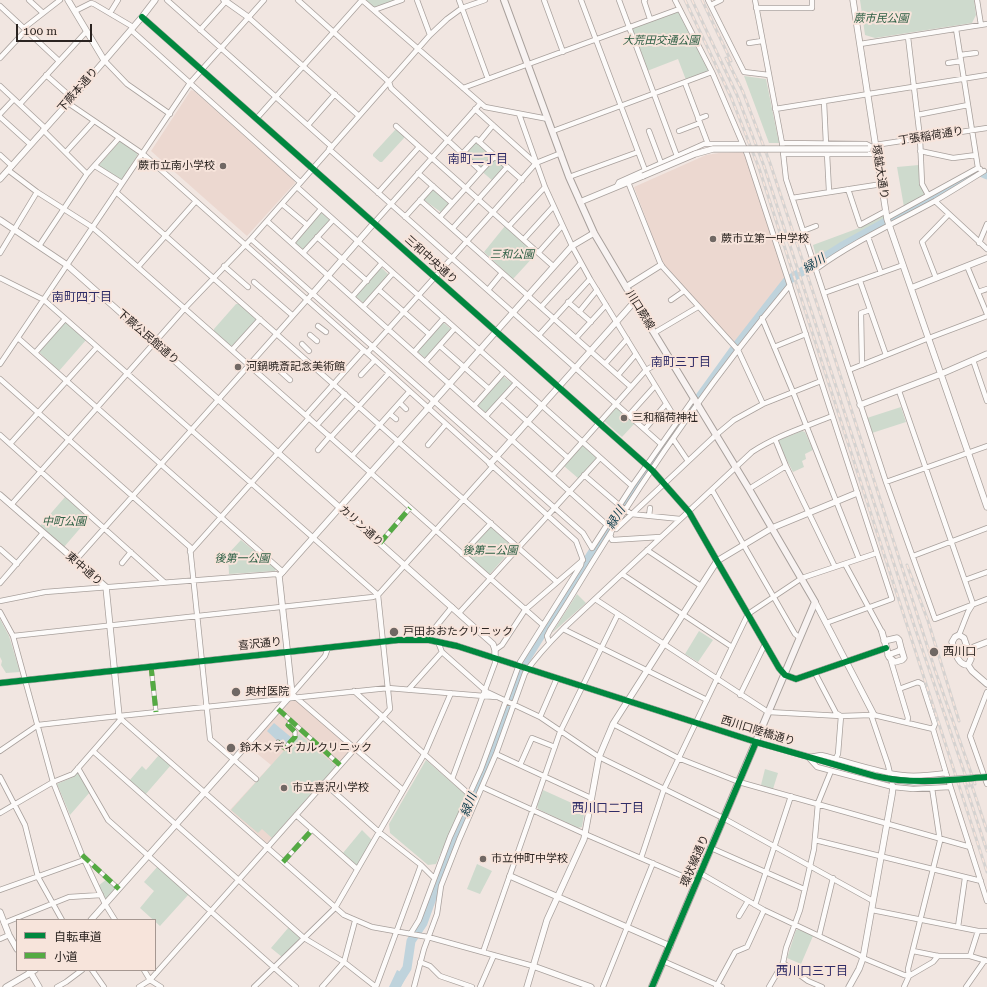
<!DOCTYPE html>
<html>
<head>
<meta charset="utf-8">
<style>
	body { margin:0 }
	#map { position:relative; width:987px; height:987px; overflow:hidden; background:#f1e6e1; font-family:"Roboto Serif","Noto Sans JP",serif }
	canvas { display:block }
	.legend { position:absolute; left:16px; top:919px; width:140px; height:52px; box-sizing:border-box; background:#f7e4db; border:1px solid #a59791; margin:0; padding:5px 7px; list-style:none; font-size:12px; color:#2b2421 }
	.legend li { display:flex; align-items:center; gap:8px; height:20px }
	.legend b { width:20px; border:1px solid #a59791 }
	.scale { position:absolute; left:16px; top:24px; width:76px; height:18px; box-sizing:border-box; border:2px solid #2b2421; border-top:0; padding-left:5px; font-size:12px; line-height:14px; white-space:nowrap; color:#2b2421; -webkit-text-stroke:3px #f7e4db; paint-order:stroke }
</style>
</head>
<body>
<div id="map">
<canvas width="987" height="987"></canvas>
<ul class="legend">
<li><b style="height:5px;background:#00873e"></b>自転車道</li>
<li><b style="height:5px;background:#54aa43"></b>小道</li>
</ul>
<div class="scale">100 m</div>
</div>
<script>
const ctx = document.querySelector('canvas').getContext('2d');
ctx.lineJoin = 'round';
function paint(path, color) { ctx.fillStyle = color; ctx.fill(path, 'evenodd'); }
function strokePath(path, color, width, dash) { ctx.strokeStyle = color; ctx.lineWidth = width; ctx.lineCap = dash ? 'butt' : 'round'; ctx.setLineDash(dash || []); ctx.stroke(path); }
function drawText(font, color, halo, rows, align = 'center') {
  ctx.font = font + ' "Roboto Serif","Noto Sans JP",serif'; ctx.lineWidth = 4; ctx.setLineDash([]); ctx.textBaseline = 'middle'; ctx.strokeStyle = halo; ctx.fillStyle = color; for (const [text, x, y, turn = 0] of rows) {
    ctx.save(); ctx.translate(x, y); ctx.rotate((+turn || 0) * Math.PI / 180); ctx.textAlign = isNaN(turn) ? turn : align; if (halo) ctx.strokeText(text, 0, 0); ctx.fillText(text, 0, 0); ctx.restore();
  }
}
paint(new Path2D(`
	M191 90 194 91 294 180 295 183 247 236 151 151Z
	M745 152 786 278 735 343 665 266 661 259 634 187 706 155 719 153Z
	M294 698 352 749 267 843 230 810 271 765 249 747 290 699Z`), '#ecd8d0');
paint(new Path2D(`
	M366 0H396L375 8Z
	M860 0H974L976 15 972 23 875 38 865 35Z
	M678 11 709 71 686 80 678 59 647 71 631 28Z
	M744 76 766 79 779 143H769Z
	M395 130H397L404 136V138L382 162H380L373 156V154Z
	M476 139 507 167 494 182 462 154Z
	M120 141H121L138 152 137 156 122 180 120 181 99 166V165Z
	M919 165 926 194 904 207 897 167Z
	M432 188 450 202 442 213 424 200V198Z
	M320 213H322L330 220 329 222 304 249 303 250 295 243Z
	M884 215 885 223 841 247 818 263 813 245 859 228Z
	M505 226 536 254 513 279 484 252Z
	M382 268 389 275 365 304 356 297V296L380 269Z
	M236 304H239L256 318V320L233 345 231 346 214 332V329Z
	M64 323H67L86 340 59 371 40 353V350Z
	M442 323H444L451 329V330L425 358 418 352V350Z
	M502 377H504L512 383V386L488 412H485L478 406 479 403Z
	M617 407 635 423 622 437 604 421Z
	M901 407 906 422 872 433 867 418Z
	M802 431 805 432 813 450 805 454 806 459 802 461 804 467 793 472 778 443 779 440Z
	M582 445 597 458 579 479 564 466Z
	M65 497 89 518 64 547 40 526Z
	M490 526 513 547V548L489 575 465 554 466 553Z
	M241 540 276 569 275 571 229 574 228 554Z
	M577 594 586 603 552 633Z
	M0 619 9 636 20 672 6 673 1 665 2 661 0 657Z
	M699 631 713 640 698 662 685 654Z
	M956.5 649a4.5 4.5 0 1 1 9 0a4.5 4.5 0 1 1-9 0Z
	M299 734 336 766 272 838 262 829 258 833 231 810Z
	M159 755 171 765 145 795 129 781 142 766 146 770Z
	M426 760 466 795 436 864 428 865 390 833 389 824Z
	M765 769 778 773 773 789 761 785Z
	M77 772 90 792 70 815 57 784 73 777Z
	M543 790 585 809 582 827 578 828 538 809 537 806Z
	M362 830 372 840 358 865H356L343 853Z
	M477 864 492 871 480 894 467 889Z
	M158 866 189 894 160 926 140 908 154 891 144 882Z
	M107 879 116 887 106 899 98 886Z
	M289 927 301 937 282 957 271 948Z
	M800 929 813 936 801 964 787 958 796 930Z`), '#cedacd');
paint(new Path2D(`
	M274 723 292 738 284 747 267 731Z
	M397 970 407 975 401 987H389Z`), '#bfd3dc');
strokePath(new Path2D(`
	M395 987 407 968 411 941 423 923 442 870 489 758 519 673 525 661 590 556 645 473 738 344 787 281 841 247 978 171 987 175`), '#bfd3dc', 9);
const pedestrian = new Path2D(`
	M380 543 410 508
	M151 666 156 712
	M278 709 340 765
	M278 742 285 748 295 737V732L288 725 291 721
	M84 857 119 889
	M283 862 312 830`);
const minor = new Path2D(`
	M29 0 43 13
	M167 0 332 147
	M298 0 389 82 391 88 481 171 440 217
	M362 0 485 107 548 119
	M417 0 430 35
	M459 0 488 79
	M544 0 563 52
	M581 0 645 170
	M619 0 677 156
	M645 0 644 1 650 19
	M675 0 712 72 747 154 892 599 826 623
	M708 0 744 72 769 75
	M755 0 782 143 786 179 886 482 935 619 987 599
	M977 0 981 25
	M711 5 721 0
	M0 6 59 61
	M756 8H812V0
	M374 10 402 0
	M75 11 91 3 94 4 133 27
	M110 13 118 0
	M248 17 359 116
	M24 28 60 0
	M956 29 978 168
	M131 30 300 182
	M200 30 227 0
	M908 37 920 138 922 184 928 195
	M749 43 762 41
	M860 44 987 24
	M960 55 976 53
	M0 58 26 30
	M104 60 127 84 170 114
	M948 63 961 61
	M46 75 72 98
	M685 83 708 144
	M0 86 45 128
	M463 88 679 9
	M824 102 826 144
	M68 103 143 154 375 360 576 541 583 560 525 610 502 645 495 650
	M20 104 86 32
	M475 109 535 163
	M775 109 987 75
	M0 114 14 99
	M519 114 545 187 572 246 590 279 677 421
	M917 115 968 105
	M0 117 30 144
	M257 118 362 0
	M698 119 706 116
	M308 125 335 94
	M396 126 553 266
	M43 130 87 174
	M553 131 712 72
	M649 131 661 163
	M679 131 700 123
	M479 142 493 125
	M782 143 866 144 876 149 871 154H783
	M875 145 987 128
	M329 149 661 444
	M920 151 953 158 976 155
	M66 152 94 121
	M462 154 476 139 522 180
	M827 154 829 191
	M0 155 12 166
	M95 166 122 183
	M8 170 37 192 92 227 106 239 543 625
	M481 171 495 156
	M418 173 452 203
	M569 177 638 152
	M628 182 661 265 738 350 763 404
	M617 186 619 182 704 144H742
	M297 187 632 486
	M848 189 860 225 886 211
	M116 192 557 582
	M378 193 419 147
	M792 198 882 184
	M420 200 631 387
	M935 201 987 249
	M282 204 307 225
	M405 217 433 186
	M887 218 978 168 980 169
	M267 221 607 525
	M374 223 480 104
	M509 226 545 187
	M453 228 507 167
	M803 231 816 226
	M317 237 367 281
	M868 237 881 273
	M251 239 583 533 592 548 632 486 694 398
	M524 239 553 207
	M292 243 321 209
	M979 243 987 224
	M39 246 87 174 119 138
	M539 252 562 226
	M0 253 37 192
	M303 253 333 220
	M224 266 248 287
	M967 266 987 314
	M138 267 196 201
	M816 269C853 242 895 223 935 201 952 191 968 181 984 171
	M0 278 44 300 378 595 390 709 150 980 139 987
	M936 278 922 242 949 214
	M860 281 886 355
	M254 282 292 315
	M379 290 429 334
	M488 290 502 273
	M978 292 987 289
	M824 293 903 265
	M352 297 382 263
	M671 300 684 291
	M89 301 97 292
	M568 302 591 322
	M363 307 393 273
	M541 307 581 263
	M579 312 597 290
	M762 318 793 392 859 559
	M318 326 326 332
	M654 333 698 307
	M310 335 317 341
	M539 335 590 279
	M18 338 283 572
	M576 338 606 305
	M302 344 309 351
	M440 346 489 389
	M774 347 806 334
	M232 350 260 319
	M414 352 444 318
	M35 353 65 319
	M367 353 493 212 536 163 561 153
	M973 360 987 401
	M425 362 455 328
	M0 364 190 83 264 0
	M605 364 627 339
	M862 365 861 313 870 310
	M279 370 290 380
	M849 370 929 338 987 316
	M361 375 375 360
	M618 375 636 354
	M0 379 190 547 210 739 256 779
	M899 391 973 604
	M502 399 568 458
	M400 403 406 409
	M474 406 504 372
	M390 414 396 419
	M306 415 364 350
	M629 415 655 386
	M486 416 516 383
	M317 425 345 394
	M645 429 666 404
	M0 435 164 582
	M331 437 389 373
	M673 439 688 461
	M775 439 786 466 835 567
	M10 444 97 347
	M428 445 446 424
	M318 450 330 436
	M352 456 409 392
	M553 475 646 370 669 357
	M584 475 619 505 631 514 680 519
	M886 482 987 446
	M749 489 786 466
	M712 490 795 634 800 638
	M11 505 185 308 251 239 430 35 447 19 462 8 485 0
	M649 516 650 508
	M616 529 716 435 734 420 763 404 821 381
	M611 534 610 535 612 540 660 537
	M0 549 17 564
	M647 550 701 586
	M190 552 309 418
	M462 554 491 523
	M913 556 987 528
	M75 561 313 293
	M122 563 131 552
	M845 564 882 632
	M622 574 732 647
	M965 580 987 572
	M0 583 43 533
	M595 599 768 712 841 716 871 715 888 765 893 787
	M0 601 45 592 276 574 279 576
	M0 612 13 636 53 782 82 855 105 904 115 920
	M459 613 600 458
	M563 629 707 700
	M959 635 968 612 973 604
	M13 636 373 597 378 595 493 466
	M429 640 430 634 452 607
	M438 642 442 652 487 692 540 717 599 757 723 818 873 901
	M549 642 547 636 550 630C566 606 580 582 595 558 653 463 719 370 790 285
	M328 648 325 656 292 694 403 790
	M890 658 908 718 907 722
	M815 673 836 713 841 716 838 754 836 758
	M409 689 442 652
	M899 689 918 682 922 684 935 724 933 729
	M354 691 470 795
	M987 692 970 736 987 784
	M740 695 765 644
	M874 715 933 729 946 773 987 901
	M540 717 557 678
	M613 724 678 758 739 782 970 847
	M0 751 38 725 100 718 388 688 496 697
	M93 751 304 938 344 962 376 987
	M496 754 591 798
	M808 757 817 767 893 787 913 789 950 787
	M809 757 821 755C847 761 877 772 902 775 917 777 931 775 946 773
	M520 765 532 738 555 747
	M78 768 108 820 296 987
	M0 777 25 825 38 877 62 920
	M452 779 495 663V658
	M324 783 379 832 421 865 434 878
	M482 787 585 834 696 882
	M0 813 53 782 73 774 121 719 344 915 372 927 428 937 533 966
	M296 815 357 869
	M815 840 981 881
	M711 848 804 889
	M641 858 664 789 748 614 802 578 877 553
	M700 873 764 910 859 955 863 958 904 975 909 976 933 962 938 956
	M0 890 84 860
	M755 905 791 796
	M872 910 978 931H987
	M739 916 748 901
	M4 923 69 897 101 895
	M958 927 965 878
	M411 933 419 920 450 837 481 769 520 662 581 565 582 560
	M819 936 833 878
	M0 939 9 935
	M913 951 938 956H970L987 961
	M483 952 560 732 618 614
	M970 956 978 931
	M663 961 722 987
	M420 962 430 966 440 976 472 987
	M783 963 808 981 822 987
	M92 970 104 987
	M144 970 150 980 161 987
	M57 987 66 982 82 970
	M254 987 335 908 426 751 451 693
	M322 987 344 962 355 921
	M376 987 421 865
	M414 987 424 949 437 914 441 886 459 840 496 754 525 673C536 657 549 643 563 629L752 452C776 436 805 427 832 416
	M480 987 494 955
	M603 987 653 863
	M716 987 735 952 747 947 764 910
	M769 987 783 963 786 948 800 910 814 849 818 803 831 771
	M904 987 909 976 908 969 940 841 932 788
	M966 987 985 960`);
const tertiary = new Path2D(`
	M68 0 104 60
	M224 0 248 17
	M853 0 887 219 987 507
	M142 17 652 470 689 512 717 561 779 668 785 675 796 679 886 648
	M0 179 68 103 142 17 155 0
	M580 202 643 176
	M0 220 67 265 493 644 495 650V658
	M626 287 661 265
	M911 288 987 258
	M313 293 374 223
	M860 405 941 374 987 354
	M490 464 635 301
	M0 495 106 587 119 716 121 719
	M815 602 874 715H871
	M882 632 889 657 895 662 902 660 904 658 901 648
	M884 641 897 638 899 640 901 648 899 651 888 655
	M970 654 974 647 987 642
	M968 665 971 659 964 638 959 635 955 637 952 642C955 651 957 665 968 665L972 671 987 684
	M0 683 398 640H429L457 646 756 742 888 779
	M510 876 670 946
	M0 912 9 935 17 949
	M91 920 292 694 279 576 572 246 594 233
	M533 966 591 987
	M29 970 39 987
	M6 987 35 970
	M527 987 547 920 584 839 599 757 613 724 717 561 772 528 857 493
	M849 987 859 969 863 958 892 795 893 787`);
const secondary = new Path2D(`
	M504 0 569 177 594 233 626 287 749 489 815 602 652 987`);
strokePath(pedestrian, '#a8a09c', 5);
strokePath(minor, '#a8a09c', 6);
strokePath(tertiary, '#a8a09c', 7);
strokePath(secondary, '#a8a09c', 8);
strokePath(pedestrian, '#fdfbfa', 3.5);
strokePath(minor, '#fdfbfa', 4.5);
strokePath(tertiary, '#fdfbfa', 5.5);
strokePath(secondary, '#f8f3f2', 6);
const rail = new Path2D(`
	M685 0 731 97 759 168 987 872
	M692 0 737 95 764 166 914 625 969 786
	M702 0 731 61
	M726 58 743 92 770 163 827 334 935 670 975 784
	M907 565 928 621 959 721
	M970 780 987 831
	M964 781 987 851`);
strokePath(rail, '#d5d2d0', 3);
strokePath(rail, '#f7e4db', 1.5, [4.5]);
const tertiaryBridge = new Path2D(`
	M643 176 695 154 713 149H868
	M888 779 914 782 987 777`);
strokePath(tertiaryBridge, '#a8a09c', 7, []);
strokePath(tertiaryBridge, '#fdfbfa', 5.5);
strokePath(new Path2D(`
	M380 543 410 508
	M151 666 156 712
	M278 709 340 765
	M278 742 285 748 295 737V732L288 725 291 721
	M82 855 119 889
	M283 862 312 830`), '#54aa43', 5, [10, 5]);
strokePath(new Path2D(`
	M142 17 652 470 689 512 717 561 779 668 785 675 796 679 886 648
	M0 683 398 640H429L457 646 756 742 875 776C912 785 949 780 987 777
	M652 987 756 742`), '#00873e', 6);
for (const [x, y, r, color] of [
	[223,166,4,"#706864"],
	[713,239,4,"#706864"],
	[238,367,4,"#706864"],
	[624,418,4,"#706864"],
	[394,632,5,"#706864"],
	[934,652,5,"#706864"],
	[236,692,5,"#706864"],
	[231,748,5,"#706864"],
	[284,788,4,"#706864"],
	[483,859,4,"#706864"]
]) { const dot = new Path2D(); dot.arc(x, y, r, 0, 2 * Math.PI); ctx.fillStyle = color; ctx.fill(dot); strokePath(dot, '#f7e4db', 1.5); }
drawText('italic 11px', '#2d5f44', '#f7e4db', [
	["蕨市民公園",881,19],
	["大荒田交通公園",661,41],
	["三和公園",512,255],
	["中町公園",64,522],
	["後第二公園",490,551],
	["後第一公園",242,559]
]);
drawText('11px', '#2b2421', '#f7e4db', [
	["下蕨本通り",78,90,-49],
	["丁張稲荷通り",931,136,-9],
	["塚越大通り",880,172,81],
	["三和中央通り",431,260,42],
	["川口蕨線",640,310,58],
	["下蕨公民館通り",148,337,41],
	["カリン通り",361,526,42],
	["東中通り",84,569,41],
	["喜沢通り",260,644,-6],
	["西川口陸橋通り",758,731,17],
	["環状線通り",695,861,-67]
]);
drawText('11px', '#2b2421', '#f7e4db', [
	["蕨市立南小学校",215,166,"right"],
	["蕨市立第一中学校",721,239],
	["河鍋暁斎記念美術館",246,367],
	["三和稲荷神社",632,418],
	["戸田おおたクリニック",403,632],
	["西川口",943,652],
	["奥村医院",245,692],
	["鈴木メディカルクリニック",240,748],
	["市立喜沢小学校",292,788],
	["市立仲町中学校",491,859]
], 'left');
drawText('12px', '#2f2c67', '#f7e4db', [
	["南町二丁目",478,159],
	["南町四丁目",82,297],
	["南町三丁目",681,362],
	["西川口二丁目",608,808],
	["西川口三丁目",812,971]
]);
drawText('italic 12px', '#073849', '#f7e4db', [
	["緑川",814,264,-32],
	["緑川",616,518,-58],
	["緑川",469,805,-69]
]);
</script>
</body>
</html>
